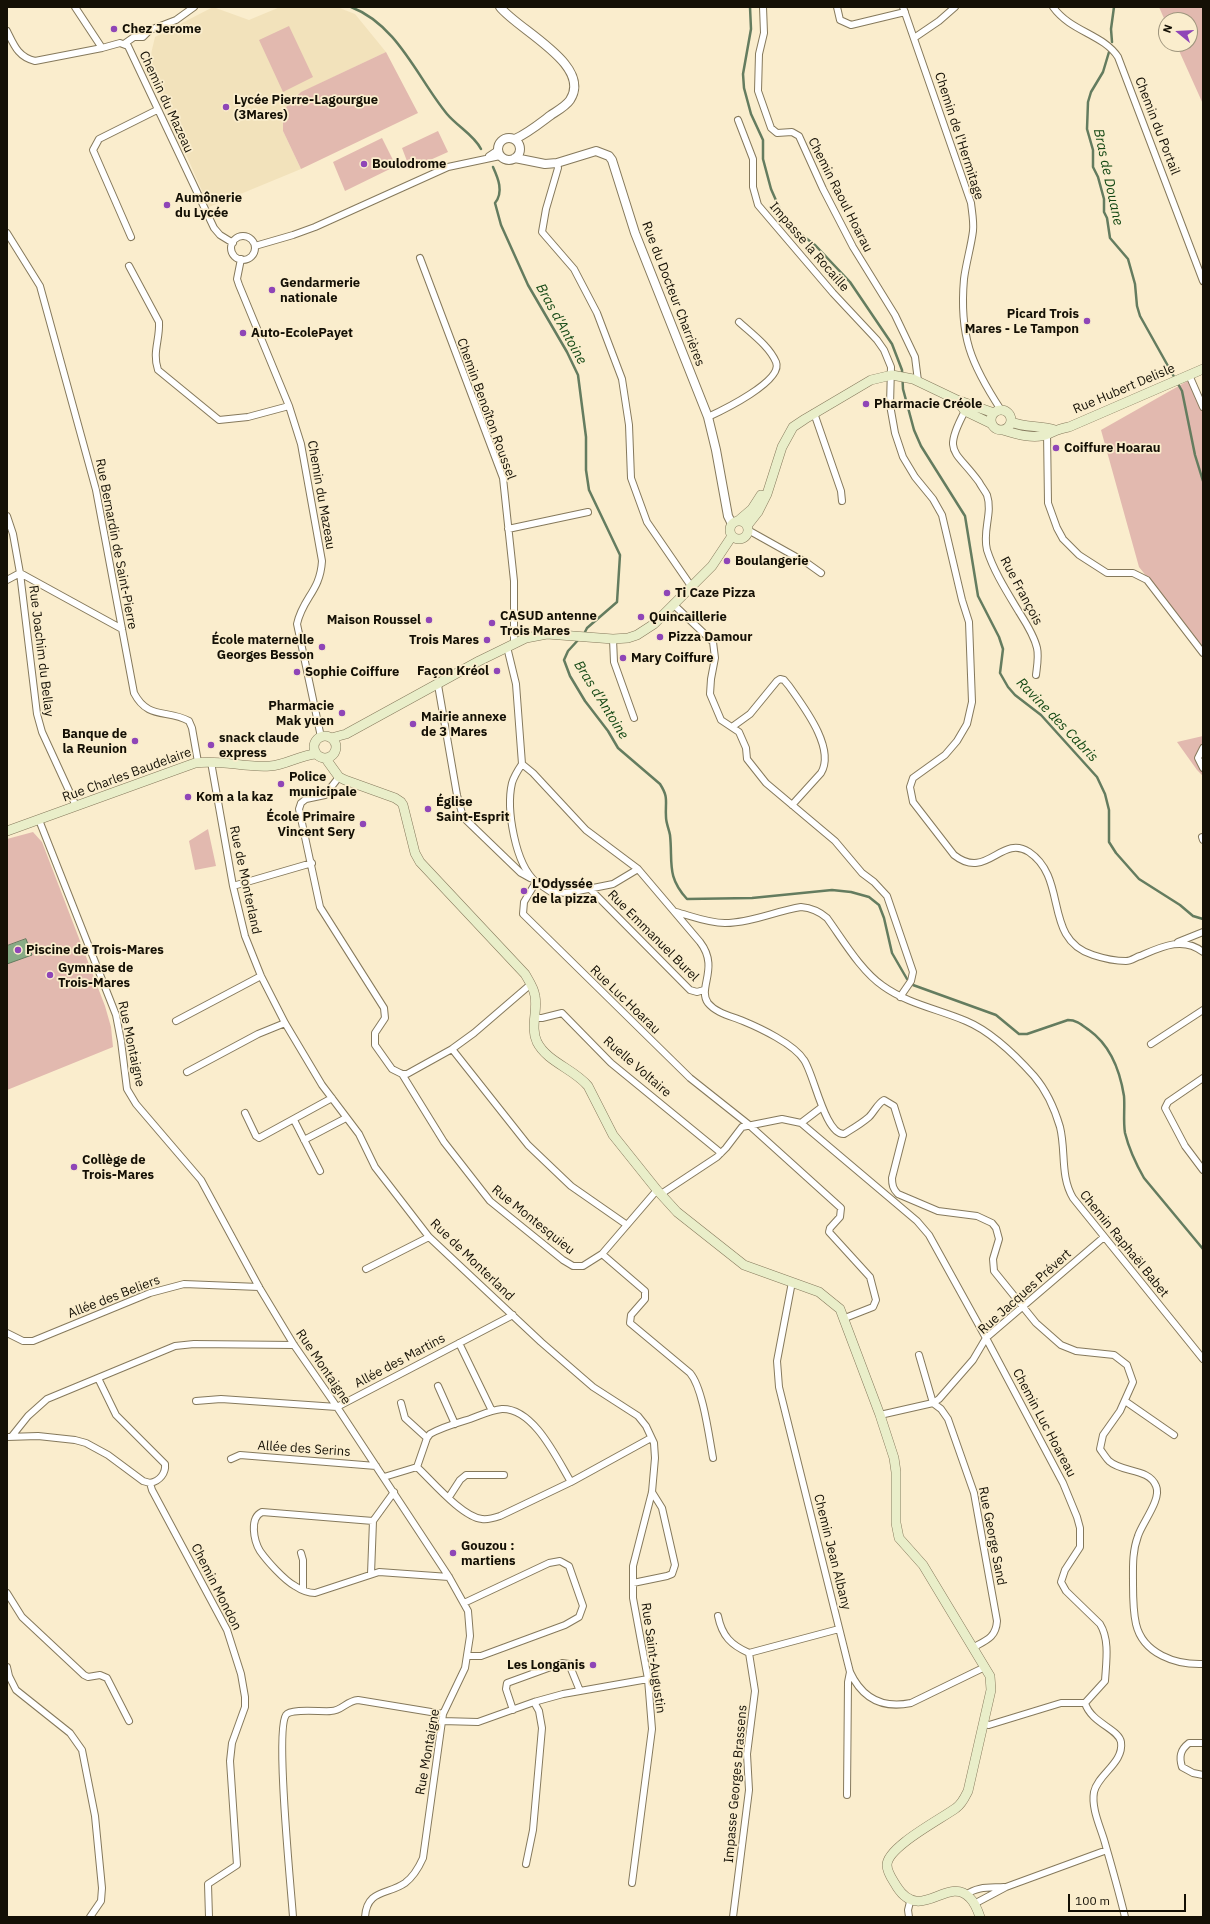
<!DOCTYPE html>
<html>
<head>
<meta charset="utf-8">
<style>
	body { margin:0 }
	#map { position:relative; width:1210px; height:1924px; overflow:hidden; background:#faedcd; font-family:"IBM Plex Sans",sans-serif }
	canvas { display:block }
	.frame { position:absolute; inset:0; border:8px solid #141005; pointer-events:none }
	.north { position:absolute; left:1158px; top:12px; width:40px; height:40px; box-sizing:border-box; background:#faedcd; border:1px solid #9e957d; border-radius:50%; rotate:288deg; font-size:11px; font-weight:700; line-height:16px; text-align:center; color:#141005 }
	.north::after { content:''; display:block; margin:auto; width:14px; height:18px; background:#8f45b7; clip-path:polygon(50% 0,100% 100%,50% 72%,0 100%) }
	.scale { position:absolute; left:1068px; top:1894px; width:118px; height:18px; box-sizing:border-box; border:2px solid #141005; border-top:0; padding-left:5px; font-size:12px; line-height:14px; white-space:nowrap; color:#141005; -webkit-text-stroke:3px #faedcd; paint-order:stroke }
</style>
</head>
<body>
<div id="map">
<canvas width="1210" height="1924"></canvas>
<div class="frame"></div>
<div class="north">N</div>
<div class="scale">100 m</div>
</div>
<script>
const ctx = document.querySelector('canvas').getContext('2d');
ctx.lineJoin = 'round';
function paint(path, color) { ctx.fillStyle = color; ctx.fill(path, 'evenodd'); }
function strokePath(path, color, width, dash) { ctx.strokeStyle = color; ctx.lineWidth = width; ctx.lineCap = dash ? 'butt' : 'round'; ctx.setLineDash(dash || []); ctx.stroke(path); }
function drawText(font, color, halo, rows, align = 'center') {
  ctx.font = font + ' "IBM Plex Sans",sans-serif'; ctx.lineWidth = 3.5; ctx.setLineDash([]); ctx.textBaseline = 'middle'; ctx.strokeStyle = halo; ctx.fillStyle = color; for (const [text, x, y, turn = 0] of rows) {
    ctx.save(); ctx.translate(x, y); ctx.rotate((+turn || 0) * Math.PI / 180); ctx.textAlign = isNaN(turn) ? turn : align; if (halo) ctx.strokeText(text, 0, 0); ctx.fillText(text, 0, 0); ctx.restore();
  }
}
paint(new Path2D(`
	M213 7 249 20 280 7H337L355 14 386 52 296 95 283 131 301 169 209 207 151 74V54L155 37Z`), '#f2e2bb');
paint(new Path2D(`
	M1159 7H1203V104L1176 44H1190V20H1166V23Z
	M289 26 313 77 283 92 259 40Z
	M386 52 418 113 301 169 283 131V114L288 104 301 92Z
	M438 131 448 152 410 169 402 148Z
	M382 138 396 166 345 191 333 162Z
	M1191 379 1203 409V647L1139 567 1101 430Z
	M1203 736V776L1197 770 1177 742Z
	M208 829 216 866 195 870 189 841Z
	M33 832 42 842 105 1006 111 1027 113 1047 7 1090V839Z`), '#e2b9af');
const water = new Path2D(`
	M26 939 32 955 7 964V946Z`);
paint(water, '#87ab85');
strokePath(water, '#647c5f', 1);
strokePath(new Path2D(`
	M351 7C398 25 418 79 447 114 458 127 474 135 481 149
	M750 7 751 29 743 74 744 88 751 114 763 140V159L771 189 782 214 799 233 815 245 850 282 892 344 902 370 903 389 914 430 921 446 965 516 978 596 999 637 1003 649 1000 673 1008 687 1015 695 1041 715 1097 777 1105 794 1109 810V842L1116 853 1139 879 1180 905 1193 916 1203 919
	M1112 42 1111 29 1114 7
	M1109 52 1103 72 1091 92 1088 102 1087 129 1093 150V167L1098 177 1104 199V212L1107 218 1110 238 1128 259 1135 284 1137 306 1140 316 1182 391 1195 455 1203 481
	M493 167C498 178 504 192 495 203L501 225 528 285 567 352 578 375 586 437V470L589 490 620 555 617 602 587 628 584 634
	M579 639 568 651 564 660 570 676 585 701 608 731 618 748 660 784C669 798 665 801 666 817 666 823 669 829 670 835 673 862 666 876 687 899L752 898 832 890 851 892 869 897 879 905 884 918 892 953 907 979
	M913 985 996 1015 1019 1034H1027L1068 1020C1077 1020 1082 1025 1089 1030 1110 1045 1120 1071 1124 1096 1125 1108 1123 1121 1125 1133 1129 1149 1136 1164 1144 1178L1203 1249`), '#647c5f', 2.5);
const minor = new Path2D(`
	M75 7 102 48
	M763 7 764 33 759 54 758 91 771 128 777 133 792 132 799 136 823 189 853 247 895 315 915 357 918 381
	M837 7 840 20 851 25 905 12
	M903 7 971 203C972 212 974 222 973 231 971 247 966 263 964 279 959 336 971 364 1001 410
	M1053 7C1071 32 1103 34 1118 57L1203 281
	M7 31C14 45 18 57 35 61L102 48 120 43 128 46 214 228 220 235 233 243
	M914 38 939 21 955 7
	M124 44 134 37H143L150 30 176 20 194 7
	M738 120 753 159V187L758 205 833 293 877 340 884 350 891 367 890 405 895 433 903 457 915 477 933 499 942 515 962 600 969 622 972 702 967 724 957 741 945 755 913 778 910 787 913 802 954 855C987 881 1001 834 1029 852 1069 879 1042 939 1093 955 1102 958 1116 961 1126 961 1131 961 1136 957 1140 956 1161 947 1183 936 1203 952
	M489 156 498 150
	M557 163 558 168 546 209 542 232 574 269 597 313 622 379 629 425 631 478 647 522 691 586
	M7 233 40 286 96 490 134 693C148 720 167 709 189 721L192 728 198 762
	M231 248a12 12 0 1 1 24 0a12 12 0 1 1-24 0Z
	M131 237 93 150 99 139 157 110
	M255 246 293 235 315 227 448 167 500 156
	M420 258 503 478 514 581V644
	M241 259 237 279 239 285 289 406 301 444 322 561C320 592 303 597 297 624L321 737
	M129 266 159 322C160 340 152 352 158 370L219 420 248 417 289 406
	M1189 375 1203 407
	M965 411C942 454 955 449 979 482 981 486 985 491 987 495 993 513 982 531 987 550 994 572 1007 592 1019 612 1026 623 1034 635 1037 648 1039 656 1037 666 1036 675
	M814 413 841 491 842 501
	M708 417C721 411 784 381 776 362 769 346 752 334 739 322
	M1047 432 1048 503 1057 528 1063 539 1079 555 1107 573H1133L1147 580 1203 653
	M7 516 13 534 20 573 37 714 42 732 76 806
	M508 529 588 512
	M748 530 807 563 821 573
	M7 580 20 573 122 629
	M673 604 713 642 715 658 711 679 710 694 721 720 739 732 746 748 747 759 766 783 835 841 862 873 874 882 887 896 913 972 911 981 900 997
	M613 639 614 662 634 718
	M507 647 516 684 522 764 533 773 586 830 638 869 700 942C720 968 697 988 708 1003 716 1013 731 1016 743 1021 760 1028 794 1044 804 1060 814 1074 825 1135 844 1134 852 1129 861 1124 869 1117 874 1112 878 1103 884 1100L894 1106 903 1135 892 1178C892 1185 893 1189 898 1194L938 1211 977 1216 992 1223 996 1228 999 1239 993 1259 994 1271 1036 1323 1061 1345 1076 1351 1114 1355 1127 1365 1133 1382 1120 1411 1103 1435 1100 1449C1103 1453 1106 1458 1109 1461 1122 1473 1149 1468 1156 1486 1162 1499 1142 1523 1138 1536 1132 1552 1133 1568 1133 1584 1133 1597 1133 1611 1136 1624 1143 1654 1176 1665 1203 1664
	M438 685 457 795 463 817 521 873 530 878
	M732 727 750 714 777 681 780 679 784 680 789 686C803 706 836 748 821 773L792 805
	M1203 748 1198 758 1203 768
	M211 762 233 886 245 936 261 976 285 1023 322 1085 359 1134 375 1167 429 1237 541 1342 593 1387 638 1416 646 1426 654 1443 655 1458 652 1492 633 1566V1598L648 1679 652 1729 632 1883
	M522 764C518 770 514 776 512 783 506 809 515 864 536 882L524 902 523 914 690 1078 748 1124 841 1208 840 1217 830 1228 829 1232 870 1277 876 1300 873 1307 845 1318
	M339 777 325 795 306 799 301 803 299 809 320 907 384 1008 385 1018 375 1033V1045L392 1069 402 1074H407L452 1049 474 1033 531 984
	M39 820 116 1015 121 1041 127 1089 136 1104 201 1180 259 1287 294 1345 337 1407 449 1577 468 1611 470 1636 465 1668 443 1714 423 1858C419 1867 413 1877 405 1883 388 1895 367 1889 365 1917
	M1202 837 1203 840
	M536 882 551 892 568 893 613 884 638 869
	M233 886 312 863
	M589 888 690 990 697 992 704 990
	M676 912C691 916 708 923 725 923 750 923 776 911 801 907 812 908 819 911 827 918 843 940 861 971 883 986 908 1004 938 1009 966 1021 990 1031 1017 1057 1034 1076 1046 1090 1055 1110 1060 1127 1066 1151 1060 1176 1073 1198L1203 1359
	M1178 942 1203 932
	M535 1018H542L562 1013 611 1063 721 1153
	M176 1021 261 976
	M1151 1044 1203 1010
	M452 1049 528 1145 571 1186 627 1225
	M187 1072 258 1034 285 1023
	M402 1074 444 1142 490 1201 563 1260 573 1266H583L602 1254 657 1190
	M1203 1078 1168 1102 1165 1108 1185 1146 1203 1170
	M245 1113 256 1136 259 1138 332 1098
	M294 1120 320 1171
	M801 1123 822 1107
	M304 1140 346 1118
	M661 1194 717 1157 726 1148 742 1127 782 1119 801 1123 917 1221 929 1235 986 1338 1063 1483 1077 1517 1080 1528V1547L1065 1570 1061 1582 1066 1591 1100 1624C1110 1640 1106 1663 1105 1681L1085 1703
	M602 1254 645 1291V1299L631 1315 630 1323 690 1373C703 1388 709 1437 713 1458
	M366 1269 429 1237
	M792 1282 777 1361 779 1387 850 1672C862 1698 882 1709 911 1703L985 1667
	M7 1333 23 1341H33L150 1293 184 1284 259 1287
	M459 1343 492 1411
	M919 1355 933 1403 941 1409 948 1419 974 1493 997 1621C996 1637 987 1640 974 1647
	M98 1378 116 1415 165 1464C166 1473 160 1481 150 1483
	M438 1386 455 1424
	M196 1401 221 1399 337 1407 513 1315
	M1125 1401 1174 1435
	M401 1403 405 1418 427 1438
	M880 1415 933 1403 939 1399 973 1360 986 1338 1104 1237
	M12 1436 28 1416 47 1399 175 1346 194 1344 294 1345
	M7 1437 38 1436 75 1440 86 1443 108 1455 143 1481 150 1483
	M231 1459 240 1455 376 1466
	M417 1467C432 1481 462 1517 482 1519 488 1520 494 1518 500 1516L571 1482 651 1438
	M417 1467 427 1438 430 1434C442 1427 457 1423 470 1419 481 1415 491 1410 502 1409 534 1408 557 1459 571 1482
	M384 1477 417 1467
	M150 1483 152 1490 227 1630 241 1674 245 1697V1707L232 1743 230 1761 237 1865 208 1884 209 1917
	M394 1492 373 1521 262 1512C249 1518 254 1541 260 1551 267 1561 284 1580 295 1586 301 1590 308 1593 315 1593L379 1572 449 1577
	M449 1497 460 1480 466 1475H504
	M301 1553 303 1560V1590
	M371 1574 373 1521
	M633 1583 667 1576 672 1574 675 1565 662 1508 652 1492
	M7 1593 22 1617 84 1675 88 1677 100 1675 107 1678 129 1721
	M464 1603 549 1563 560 1561 569 1566 583 1606 579 1617 565 1625 481 1656H467
	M718 1616C722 1636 731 1645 749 1653L755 1691 747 1754 749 1790 733 1917
	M749 1653 839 1629
	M7 1667 9 1676 16 1690 70 1733 82 1750 95 1816 102 1888 101 1901 90 1917
	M1085 1703C1091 1723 1119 1729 1121 1742 1124 1763 1098 1774 1094 1792 1091 1809 1101 1828 1105 1843 1112 1868 1119 1892 1125 1917
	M513 1710 506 1689 507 1683 562 1663 569 1664 580 1691
	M442 1721 478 1722 534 1702 563 1694 648 1679
	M984 1724 989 1725 1061 1703H1085
	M1203 1743H1189C1180 1750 1179 1757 1182 1767L1193 1773 1203 1775
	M847 1795 848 1682 850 1672
	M526 1864 533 1830 542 1728 539 1711 534 1702
	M966 1895C977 1886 991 1888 1004 1887
	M974 1904 1006 1887 1107 1850
	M293 1917C291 1888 275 1730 286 1715 291 1708 322 1712 331 1711 342 1711 346 1701 358 1700L443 1714
	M909 1917 908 1910 910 1902`);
const tertiary = new Path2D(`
	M500 7C518 30 593 65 570 100 566 106 557 111 551 115 539 124 528 133 515 139
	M498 149a11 11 0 1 1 22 0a11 11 0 1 1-22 0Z
	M515 158 545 164 557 163 596 151 609 156 612 160 635 233 708 417 716 450 728 516 732 524`);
const secondary = new Path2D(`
	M957 400 965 411 992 424
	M991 420a10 10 0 1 1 20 0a10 10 0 1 1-20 0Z
	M1011 422C1026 428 1040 425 1055 430
	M1003 430C1016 434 1035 440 1048 434 1055 431 1061 428 1069 427L1203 369
	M738 521 752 509 761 495
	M730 530a9 9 0 1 1 18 0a9 9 0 1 1-18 0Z
	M747 526 758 512 767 494 782 447 793 427 805 419 871 380 892 375 913 379 957 400 994 413
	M314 747a11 11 0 1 1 22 0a11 11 0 1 1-22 0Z
	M331 738 346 734 479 661 526 638 547 634 613 639 628 638 637 635 654 624 712 566 732 536
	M326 759 339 777 345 780 395 798 401 802 403 805 415 853 420 862 525 974C529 981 534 988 535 996 538 1011 530 1027 537 1042 547 1062 574 1069 588 1086L613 1135 657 1190 677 1212 744 1265 819 1292 840 1309 880 1415 894 1458 896 1472V1523L899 1538 923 1565 990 1676 991 1690 968 1791C965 1797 962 1804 956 1808 941 1819 887 1847 887 1865 887 1873 893 1880 897 1887 921 1924 948 1874 970 1898 975 1903 978 1911 980 1917
	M7 831 195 763C220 759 245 768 270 766 286 765 300 755 316 754`);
strokePath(minor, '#85795c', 8);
strokePath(tertiary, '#85795c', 10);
strokePath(secondary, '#85795c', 10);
strokePath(minor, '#fff', 6);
strokePath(tertiary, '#fff', 8);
strokePath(secondary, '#e9eec9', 9);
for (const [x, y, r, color] of [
	[114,29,4,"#8f45b7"],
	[226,107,4,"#8f45b7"],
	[364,164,4,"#8f45b7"],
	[167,205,4,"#8f45b7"],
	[272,290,4,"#8f45b7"],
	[1087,321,4,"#8f45b7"],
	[243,333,4,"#8f45b7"],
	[866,404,4,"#8f45b7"],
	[1056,448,4,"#8f45b7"],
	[727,561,4,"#8f45b7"],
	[667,593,4,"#8f45b7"],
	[641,617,4,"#8f45b7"],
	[429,620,4,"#8f45b7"],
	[492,623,4,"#8f45b7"],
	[660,637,4,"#8f45b7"],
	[487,640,4,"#8f45b7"],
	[322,647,4,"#8f45b7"],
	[623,658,4,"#8f45b7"],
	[497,671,4,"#8f45b7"],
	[297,672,4,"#8f45b7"],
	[342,713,4,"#8f45b7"],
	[413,724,4,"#8f45b7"],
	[135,741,4,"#8f45b7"],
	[211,745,4,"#8f45b7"],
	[281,784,4,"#8f45b7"],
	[188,797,4,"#8f45b7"],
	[428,809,4,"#8f45b7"],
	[363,824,4,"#8f45b7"],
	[524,891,4,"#8f45b7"],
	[18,950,4,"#8f45b7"],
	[50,975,4,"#8f45b7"],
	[74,1167,4,"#8f45b7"],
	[453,1553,4,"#8f45b7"],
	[593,1665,4,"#8f45b7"]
]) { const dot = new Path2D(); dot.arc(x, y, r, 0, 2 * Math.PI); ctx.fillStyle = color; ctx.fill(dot); strokePath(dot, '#faedcd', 1.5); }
drawText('bold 13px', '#141005', '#faedcd', [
	["Chez Jerome",122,29],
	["Lycée Pierre-Lagourgue",234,100],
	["(3Mares)",234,115],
	["Boulodrome",372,164],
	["Aumônerie",175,198],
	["du Lycée",175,213],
	["Gendarmerie",280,283],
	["nationale",280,298],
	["Picard Trois",1079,314,"right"],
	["Mares - Le Tampon",1079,329,"right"],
	["Auto-EcolePayet",251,333],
	["Pharmacie Créole",874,404],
	["Coiffure Hoarau",1064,448],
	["Boulangerie",735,561],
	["Ti Caze Pizza",675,593],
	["CASUD antenne",500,616],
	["Trois Mares",500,631],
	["Quincaillerie",649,617],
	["Maison Roussel",421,620,"right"],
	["Pizza Damour",668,637],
	["École maternelle",314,640,"right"],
	["Georges Besson",314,655,"right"],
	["Trois Mares",479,640,"right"],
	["Mary Coiffure",631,658],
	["Façon Kréol",489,671,"right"],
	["Sophie Coiffure",305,672],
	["Pharmacie",334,706,"right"],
	["Mak yuen",334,721,"right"],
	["Mairie annexe",421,717],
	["de 3 Mares",421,732],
	["Banque de",127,734,"right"],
	["la Reunion",127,749,"right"],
	["snack claude",219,738],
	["express",219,753],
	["Police",289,777],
	["municipale",289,792],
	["Kom a la kaz",196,797],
	["Église",436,802],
	["Saint-Esprit",436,817],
	["École Primaire",355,817,"right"],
	["Vincent Sery",355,832,"right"],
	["L'Odyssée",532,884],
	["de la pizza",532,899],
	["Piscine de Trois-Mares",26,950],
	["Gymnase de",58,968],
	["Trois-Mares",58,983],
	["Collège de",82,1160],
	["Trois-Mares",82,1175],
	["Gouzou :",461,1546],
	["martiens",461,1561],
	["Les Longanis",585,1665,"right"]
], 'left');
drawText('13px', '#141005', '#faedcd', [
	["Chemin du Mazeau",166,102,65],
	["Chemin du Portail",1157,126,69],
	["Chemin de l'Hermitage",959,136,72],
	["Chemin Raoul Hoarau",840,195,63],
	["Impasse la Rocaille",809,247,49],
	["Rue du Docteur Charrières",673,294,69],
	["Rue Hubert Delisle",1124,389,-23],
	["Chemin Benoîton Roussel",486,409,70],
	["Chemin du Mazeau",321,495,80],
	["Rue Bernardin de Saint-Pierre",116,544,79],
	["Rue François",1021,591,62],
	["Rue Joachim du Bellay",41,651,83],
	["Rue Charles Baudelaire",127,775,-20],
	["Rue de Monterland",245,880,78],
	["Rue Emmanuel Burel",653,936,45],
	["Rue Luc Hoarau",625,1000,44],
	["Rue Montaigne",131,1044,78],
	["Ruelle Voltaire",637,1067,41],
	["Rue Montesquieu",533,1220,39],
	["Chemin Raphaël Babet",1124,1244,51],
	["Rue de Monterland",472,1260,44],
	["Rue Jacques Prévert",1025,1292,-42],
	["Allée des Beliers",114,1297,-21],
	["Allée des Martins",400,1361,-28],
	["Rue Montaigne",323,1367,56],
	["Chemin Luc Hoareau",1044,1423,62],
	["Allée des Serins",304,1449,4],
	["Rue George Sand",992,1536,79],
	["Chemin Jean Albany",832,1552,76],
	["Chemin Mondon",216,1587,63],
	["Rue Saint-Augustin",653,1658,82],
	["Rue Montaigne",428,1752,-80],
	["Impasse Georges Brassens",736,1784,-85]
]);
drawText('italic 14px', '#154915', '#faedcd', [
	["Bras de Douane",1108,177,78],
	["Bras d'Antoine",561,324,61],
	["Bras d'Antoine",601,700,58],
	["Ravine des Cabris",1057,720,46]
]);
</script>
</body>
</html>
